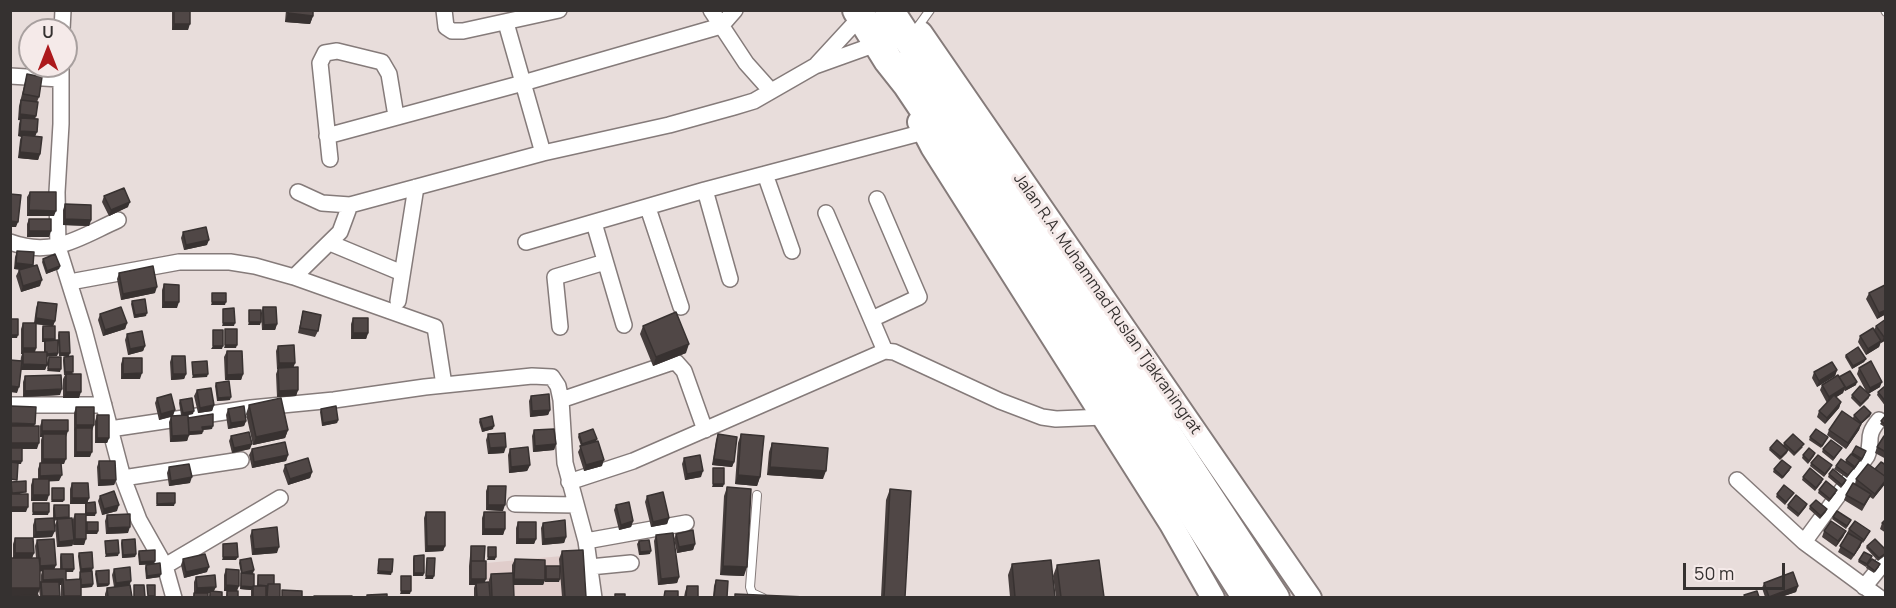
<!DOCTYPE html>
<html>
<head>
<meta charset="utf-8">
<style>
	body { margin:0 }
	#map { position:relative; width:1896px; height:608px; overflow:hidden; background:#e8dddb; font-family:Manrope,sans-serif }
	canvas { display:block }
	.frame { position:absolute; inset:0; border:12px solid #353130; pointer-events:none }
	.north { position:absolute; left:18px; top:18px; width:60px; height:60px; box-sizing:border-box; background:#f5eae9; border:2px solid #a8a09f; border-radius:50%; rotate:0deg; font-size:16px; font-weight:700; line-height:24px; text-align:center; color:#353130 }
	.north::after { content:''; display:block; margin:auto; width:21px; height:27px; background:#ac191c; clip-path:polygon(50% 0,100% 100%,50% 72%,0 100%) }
	.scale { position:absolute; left:1683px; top:563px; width:102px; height:27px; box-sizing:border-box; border:3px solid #353130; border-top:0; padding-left:8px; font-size:18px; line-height:21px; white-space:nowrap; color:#353130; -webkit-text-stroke:4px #f5eae9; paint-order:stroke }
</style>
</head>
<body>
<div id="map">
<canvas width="1896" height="608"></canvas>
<div class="frame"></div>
<div class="north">U</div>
<div class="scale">50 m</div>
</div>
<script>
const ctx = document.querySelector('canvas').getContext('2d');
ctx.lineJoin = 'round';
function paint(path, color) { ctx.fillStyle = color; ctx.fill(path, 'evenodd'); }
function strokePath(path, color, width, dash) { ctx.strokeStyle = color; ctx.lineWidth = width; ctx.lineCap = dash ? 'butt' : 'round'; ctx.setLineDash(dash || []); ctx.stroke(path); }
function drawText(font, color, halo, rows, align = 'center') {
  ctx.font = font + ' Manrope,sans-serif'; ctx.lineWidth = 6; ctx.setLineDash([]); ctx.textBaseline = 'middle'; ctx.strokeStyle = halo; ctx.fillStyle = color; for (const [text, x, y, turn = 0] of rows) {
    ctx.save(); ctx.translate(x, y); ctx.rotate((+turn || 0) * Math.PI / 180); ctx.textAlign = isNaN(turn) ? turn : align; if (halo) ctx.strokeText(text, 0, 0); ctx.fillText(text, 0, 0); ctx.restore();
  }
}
paint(new Path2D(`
	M584 554 589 597H488L486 563Z`), '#e0cdcb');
const lane = new Path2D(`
	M1885 10 1886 12
	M917 28 930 10
	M757 495 750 587 752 593 763 598`);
const street = new Path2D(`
	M444 10 446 27 452 31H463L559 10
	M711 10 746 63 771 91
	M506 23 543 153
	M62 30 63 10
	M817 64 852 26
	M61 66V124L57 192 58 247 84 330 123 478 139 520 165 566 174 598
	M10 76 60 79
	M327 136 523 83 721 26 735 10
	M330 159 320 63 325 53 337 51 382 62 389 74 396 116
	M765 174 792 251
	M705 190 730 279
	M298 192 322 203 350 205 543 153 669 125 734 107 754 101 815 66 868 47
	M648 208 681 307
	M826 213 885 351
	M594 223 624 325
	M10 242C53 258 80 237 118 220
	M526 242 705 190 924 132
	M330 243 402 273
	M294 277 340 232 350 205
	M70 282 179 262H230L255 266 294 277 435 327 444 385
	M398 301 416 187
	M872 319 919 297 877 199
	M560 327 555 277 605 262
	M561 400 670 363 676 362 684 371 705 430
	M10 405H104
	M110 429 251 408 334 400 425 387 532 376 552 377 558 386 561 400 565 463 586 541 594 598
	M123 478 241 460
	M1737 480 1804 542 1880 598
	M569 482 633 461 885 351 894 352 1000 401 1042 417 1056 419 1104 417
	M515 504 576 505
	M586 541 686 523
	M1804 542 1867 456C1874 439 1864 438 1879 420
	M165 566 280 498
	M590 567 631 563
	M1864 587 1886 560`);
const secondary = new Path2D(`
	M921 33 1310 598
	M919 122 932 147 1171 524 1213 598`);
const highway = new Path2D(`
	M857 10 888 60 907 84 1136 425 1247 598
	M889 10 1275 598`);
strokePath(lane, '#857b7a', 10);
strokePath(street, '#857b7a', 18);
strokePath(secondary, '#857b7a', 26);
strokePath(highway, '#857b7a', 32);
strokePath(lane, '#fff', 8);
strokePath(street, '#fff', 15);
strokePath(secondary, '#fff', 22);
strokePath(highway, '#fff', 28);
paint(new Path2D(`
	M172 10H190L188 30H172Z
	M286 10H313V16L310 24 285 22Z
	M27 74 39 97 37 102 35 119V136L40 154 38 160 18 158 20 140 21 137 18 136 19 124 20 120H18L19 106Z
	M30 192 54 216H27V197Z
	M104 196 128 207 109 216 102 202Z
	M65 204 91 220 89 226 63 225V210Z
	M29 219 49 237H27V224Z
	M183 232 207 245 184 250 181 238Z
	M17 251 33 265 32 266 40 286 21 292 16 276 19 270H21L14 269 15 257Z
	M43 259 60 266 59 269 46 274 42 262Z
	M119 273 155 293 121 300 117 279Z
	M164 284 177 308H162V290Z
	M1869 293 1886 314 1877 319 1866 299Z
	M132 301 146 316 134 318 131 304Z
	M38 302 55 321 53 326 54 340 58 353 57 356H47V365L45 370H21L17 393 21 357 22 354H21V329L23 323H34L36 308ZM36 324 52 326H43L42 329V342H44V352H35L36 348Z
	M263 307 277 324 275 330H262L261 313Z
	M303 311 318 331 315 337 298 333Z
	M100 314 127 323 125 329 103 336 98 320Z
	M353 318 368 333 366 339H351V324Z
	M643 326 686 353 653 366 640 334Z
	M1876 326 1886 340 1881 343V342L1879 347 1866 355 1858 342 1860 336 1874 330Z
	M59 332 69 356H59L58 335Z
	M127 334 145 346 143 351 128 355 125 340Z
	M278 346 295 363 293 367 298 390 296 396 277 397 276 374 278 369H277L276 351Z
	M227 351 243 374 241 380H225L224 357Z
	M1846 355 1866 359 1864 362 1852 369 1845 357Z
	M172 356 186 374 184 379 171 380 170 362Z
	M64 357 73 374 79 398H63V379L65 375H64L63 360Z
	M123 358 140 379H121V364Z
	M1859 368 1880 387 1868 394 1869 398 1860 407 1851 398 1852 395 1867 393 1857 374Z
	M1837 370 1835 376 1817 387 1812 378 1814 372Z
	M25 376 60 395 23 397V382Z
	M1839 377 1856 385 1845 391 1844 390 1843 393 1836 397 1841 402 1839 408 1825 424 1817 417 1819 411 1827 403 1820 390 1822 385Z
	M216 383 230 400 217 401 215 386Z
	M1885 386 1886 407 1877 395 1878 392Z
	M197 390 214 405 212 411 198 413 194 396Z
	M531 396 550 410 548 415 530 417 529 401Z
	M157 398 173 416 181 415 179 403 180 400 193 414 188 415V419L212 429 203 430 202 434 189 435 187 441 170 442 169 422 171 417 159 420 155 403Z
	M249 405 288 430 285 438 253 445 246 414Z
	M76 407 92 429 90 457H74V413Z
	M228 409 246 421 244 426 228 429 226 415Z
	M321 409 338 420 337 423 322 426 320 412Z
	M1871 413 1870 416 1861 424 1859 430 1846 449 1827 435 1829 430 1853 418 1854 415Z
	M97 415 109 438 107 443H95V421Z
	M1886 415V428L1880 424Z
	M480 419 493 429 482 432 479 422Z
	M42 420 66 437 64 464H61L59 481H49L47 501H31V485L33 479H38V469L40 463H41V440L42 437H40V426Z
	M534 430 556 444 554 450 533 452 532 436Z
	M488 434 504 453 488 454 486 440Z
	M579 434 597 439 596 441 602 466 584 471 578 452 581 446 578 437Z
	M718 434 734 462 732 467 712 465 716 440Z
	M741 434 760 477 757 486 735 484 738 443Z
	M231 436 250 449 232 453 229 441Z
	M1810 437H1828L1821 448 1809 440Z
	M1886 437V459L1875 453 1877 447Z
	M772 443 823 479 767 475 769 452Z
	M1784 443 1803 447 1794 456 1788 450 1787 453 1780 460 1769 450 1770 448 1783 446Z
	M1856 446 1865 454 1861 462 1860 461 1854 470 1853 469 1847 478 1834 469 1836 466 1845 462 1852 454Z
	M1842 448 1833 461 1822 452 1823 449Z
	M252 449 288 455 286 461 252 468 249 455Z
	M510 449 530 465 527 471 509 473 508 455Z
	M1815 453 1814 456 1808 464 1802 458 1803 455Z
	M684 458 701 477 685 480 682 464Z
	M99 461 116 480 114 485 98 486 97 467Z
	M1811 463 1831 468 1824 477 1810 466Z
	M285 465 312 472 310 478 288 485 283 471Z
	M169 467 190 483 169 486 167 473Z
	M1774 469 1790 470 1782 479 1773 472Z
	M1829 474 1846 480 1845 483 1841 488 1828 477Z
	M1803 477 1822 482 1815 491 1802 480Z
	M1856 479 1885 484 1873 499 1870 497 1862 511 1844 500 1846 495 1855 484Z
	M72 483 89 498 87 503 95 516H86V524L98 531 97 534H86L84 545 73 544 72 546 57 547 55 525 57 520 54 521 52 537 33 538V525L35 519 53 518V508L54 505 69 518 73 519 75 514H85V504H70V489Z
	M488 486 503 511 486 510V491Z
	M727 487 744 576 720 575 724 496Z
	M890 489 905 597H881L886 500Z
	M1819 490 1836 493 1829 502 1818 493Z
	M1794 493 1792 495 1785 505 1776 497 1777 494Z
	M100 496 117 511 102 515 98 501Z
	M647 496 669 518 667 524 651 527 645 502Z
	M1807 504 1806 507 1798 517 1787 508 1788 505Z
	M616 505 633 521 631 527 619 530 614 510Z
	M1810 506 1827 509 1826 512 1820 519 1809 509Z
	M426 512 445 546 443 551 425 552 424 518Z
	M484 512 505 529 503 535H482V518Z
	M107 515 128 533 106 534 105 521Z
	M1833 517 1851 520 1846 529 1832 519Z
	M1886 519V533L1880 529 1882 523Z
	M518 522 536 539 534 544H516V528Z
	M543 523 566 537 564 543 542 545 541 528Z
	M1849 529 1870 531 1863 543 1862 542 1860 547 1851 560 1838 552Z
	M252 530 277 553 252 555 250 536Z
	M1824 531H1846L1843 537 1836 547 1822 537Z
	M676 534 695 544 693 550 677 553 674 539Z
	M656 535 679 577 677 583 658 585 654 541Z
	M15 538 34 553 32 558H36L35 546 37 540 56 565 54 569H60V557L61 554 73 572H66V580L79 579 80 572 93 584 92 587 81 588 80 597H61V585H60L59 597H40L39 589 37 595 38 597H10V558H13V544ZM40 571H42L41 575V583L40 587Z
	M122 540 136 554 135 557 122 558 121 543Z
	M639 541 650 554 639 555 637 544Z
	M471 546 484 561 485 582 490 597H474V588L475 585H469V566Z
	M1867 546 1886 550V555L1878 561 1866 548Z
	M139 551 154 564 160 577 146 579 145 568 146 565 151 564 139 565 138 554Z
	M562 551 586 597H562L559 559Z
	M79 553 92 571 80 572 78 556Z
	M414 556 424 573 423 576H413V559Z
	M183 559 207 572 184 578 181 565Z
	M515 559 545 568 559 582H545V580L543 585H513L514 597H490L489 580 491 574 512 573V565Z
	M1870 559 1866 567 1858 562 1859 560Z
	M240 560 254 570 253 573 254 586H257L258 575 274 584 280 597H251V590L240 589 241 574 239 563Z
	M1012 564 1055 597H1010L1008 575Z
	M1057 565 1104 597H1056L1053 576Z
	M1867 565 1879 567 1874 573 1866 568Z
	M114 569 130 586 132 597H105V594L107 588 114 587 112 575Z
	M226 569 237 591 238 597H226L227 591H224V575Z
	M96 571 109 584 108 586 97 587 95 574Z
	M196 577 214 591 222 597H209L210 593H207L208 597H193L194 593V582Z
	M716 580 727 597H713L714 586Z
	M1764 583 1798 586 1796 592 1781 597H1765L1762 588Z
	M687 586 698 597H684L685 592Z`), '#453d3c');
paint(new Path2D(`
	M288 13 313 16 310 24 285 22Z
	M174 24H190L188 30H172Z
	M20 114 36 116 34 122 18 120Z
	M20 131 37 132 35 137 18 136Z
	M20 152 40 154 38 160 18 158Z
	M130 202 128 207 109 216 111 210Z
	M29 210 56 211 54 216H27Z
	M65 219 91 220 89 226 63 225Z
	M10 221 18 222 16 227H10Z
	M29 231H51L49 237H27Z
	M209 240 207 245 184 250 186 245Z
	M16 263 33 265 31 270 14 269Z
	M60 266 59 269 46 274 47 271Z
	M42 280 40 286 21 292 23 286Z
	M157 287 155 293 121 300 123 294Z
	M164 302H179L177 308H162Z
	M212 302H226L225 305H211Z
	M1886 310V314L1877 319 1879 313Z
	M147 313 146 316 134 318 135 315Z
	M36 318 55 321 53 326 34 324Z
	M249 322H261L260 325H248Z
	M127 323 125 329 103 336 105 330Z
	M223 323H235L234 326H222Z
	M277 324 275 330H262L264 325Z
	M353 333H368L366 339H351Z
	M10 335H18L17 338H10Z
	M1886 336V340L1881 343 1884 337Z
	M43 339H55L54 342H42Z
	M1881 341 1879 347 1866 355 1868 349Z
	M689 344 686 353 653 366 656 357Z
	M225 345H237L236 348H224Z
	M145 346 143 351 128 355 130 349Z
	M213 346H223L222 349H211Z
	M23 348H36L34 354 23 352 22 354H21Z
	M58 353 57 356 44 357 45 354Z
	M60 353H70L69 356H59Z
	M1866 359 1864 362 1852 369 1853 366Z
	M279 363H295L293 369H277Z
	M23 364 47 365 45 370H21Z
	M48 369H61L60 372 47 371Z
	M1837 370 1835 376 1817 387 1819 381Z
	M142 373 140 379H121L123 374Z
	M173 374H186L184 379 171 380Z
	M208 374 207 377 192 378 193 375Z
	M243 374 241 380H225L227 375Z
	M1857 382 1856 385 1845 391 1846 388Z
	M1882 382 1880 387 1868 394 1870 388Z
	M10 386 19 387 17 393 10 392Z
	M1845 387 1843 393 1827 403 1829 397Z
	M62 389 60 395 23 397 25 391Z
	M298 390 296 396 277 397 279 391Z
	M66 392H81L79 398H63Z
	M231 397 230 400 217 401 218 398Z
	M1841 402 1839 408 1825 424 1827 418Z
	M214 405 212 411 198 413 200 408Z
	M175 410 173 416 159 420 161 414Z
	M550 410 548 415 530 417 532 411Z
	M194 411 193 414 182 416 183 413Z
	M1871 413 1870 416 1861 424 1859 430 1846 449 1848 443 1861 423Z
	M338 420 337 423 322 426 323 423Z
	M246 421 244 426 228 429 231 423Z
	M10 423 35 424 33 429H10Z
	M76 425H94L92 431 76 428 74 431Z
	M213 426 212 429 201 430 202 427Z
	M494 426 493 429 482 432 483 429Z
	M288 430 285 438 253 445 256 437Z
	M42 431H68L66 437H43V434L42 437H40Z
	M203 431 202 434 188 435 189 432Z
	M189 435 187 441 170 442 172 436Z
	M97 438H109L107 443H95Z
	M597 439 596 441 581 447 582 444Z
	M10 443H39L37 449H10Z
	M252 444 250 449 232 453 234 448Z
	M556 444 554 450 533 452 535 446Z
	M506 447 504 453 488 454 490 448Z
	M76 452H92L90 457H74Z
	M288 455 286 461 252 468 254 462Z
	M43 459H66L64 464 41 465Z
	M714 459 734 462 732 467 712 465Z
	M604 460 602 466 584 471 586 465Z
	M10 461H22L21 464H10Z
	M530 465 527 471 509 473 511 467Z
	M770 467 826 471 823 479 767 475Z
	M703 471 701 477 685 480 687 474Z
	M312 472 310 478 288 485 290 479Z
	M62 475 59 481 38 482 40 476Z
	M738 475 760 477 757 486 735 484Z
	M192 477 190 483 169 486 171 481Z
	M100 480H116L114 485 98 486Z
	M1886 480 1885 484 1873 499 1875 494Z
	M713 484H724L723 487H712Z
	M33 495H49L47 501H31Z
	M72 498H89L87 504H70Z
	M52 500H64L63 502H51Z
	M175 503 174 506H156L157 504Z
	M119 505 117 511 102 515 104 509Z
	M488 505H505L503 511 486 510Z
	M11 507H28L26 512H10Z
	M33 512H49L48 515H32Z
	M86 513H96L95 516H85Z
	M669 518 667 524 651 527 653 522Z
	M633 521 631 527 619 530 621 525Z
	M130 527 128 533 106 534 108 528Z
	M484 529H505L503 535H482Z
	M55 531 52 537 33 538 36 532Z
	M87 531H98L97 534H86Z
	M1846 531 1843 537 1836 547 1838 541Z
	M566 537 564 543 542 545 544 539Z
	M75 539H86L84 545H73Z
	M518 539H536L534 544H516Z
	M74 540 72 546 57 547 59 542Z
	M1862 541 1860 547 1851 560 1854 555Z
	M695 544 693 550 677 553 679 547Z
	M427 546H445L443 551 425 552Z
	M279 547 277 553 252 555 254 549Z
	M651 551 650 554 639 555 640 552Z
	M15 553H34L32 558 13 559Z
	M119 553 118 556 105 557 106 554Z
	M136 554 135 557 122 558 123 555Z
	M223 557H238L236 560H222Z
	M488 557H496L495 560H487Z
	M155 561 154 564 139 565 140 562Z
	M56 565 54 570 37 572 39 566Z
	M723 566 747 567 744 576 720 575Z
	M209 567 207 572 184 578 186 572Z
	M93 568 92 571 80 572 81 569Z
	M62 569H74L73 572H61Z
	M254 570 253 573 241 575 242 573Z
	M378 571 392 572 391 575 377 574Z
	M414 573H424L423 576H413Z
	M161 574 160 577 146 579 147 576Z
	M426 576H434L433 579H425Z
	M679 577 677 583 658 585 661 579Z
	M63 579 61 585H41L43 580Z
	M471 579H486L484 585 476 583 475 585H469Z
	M514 579 545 580 543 585H512Z
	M546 579H560L559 582H545Z
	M131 581 129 587 114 588 116 583Z
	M93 584 92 587 80 588 81 585Z
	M98 584H109L108 586 97 587Z
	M226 585 239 586 237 591H224Z
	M241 586 253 587 251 590 240 589Z
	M1798 586 1796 592 1781 597H1769Z
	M216 587 213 593 194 594 197 588Z
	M11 588H40L37 597H10Z
	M401 591H411L410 594H400Z
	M42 596H60L59 597H41Z
	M64 596H81L80 597H63Z`), '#383231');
const building = new Path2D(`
	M174 10H190V24H174Z
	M288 10H313V16L288 13Z
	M27 74 42 77 39 97 23 94Z
	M21 100 38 102 36 116 20 114Z
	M21 118 38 119 37 132 20 131Z
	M22 135 42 137 40 154 20 152Z
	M124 188 130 202 111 210 104 196Z
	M30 192H56V211L29 210Z
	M10 194 21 195 18 222 10 221Z
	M65 204 91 205V220L65 219Z
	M29 219H51V231H29Z
	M206 227 209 240 186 245 183 232Z
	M17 251 34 252 33 265 16 263Z
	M55 254 60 266 47 271 43 259Z
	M37 265 42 280 23 286 19 270Z
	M153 266 157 287 123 294 119 273Z
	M164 284 179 285V302H164Z
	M1885 285 1886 310 1879 313 1869 293Z
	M212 293H226V302H212Z
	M145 299 147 313 135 315 132 301Z
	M38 302 57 304 55 321 36 318Z
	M121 307 127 323 105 330 100 314Z
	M263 307H276L277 324 264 325Z
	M234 308 235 323H223V309Z
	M249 310H261V322H249Z
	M303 311 321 315 318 331 300 328Z
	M676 312 689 344 656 357 643 326Z
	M353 318H368V333H353Z
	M10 319H18V335H10Z
	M1886 319V336L1884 337 1876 326Z
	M23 323H36V348H23Z
	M43 326H55V339H43Z
	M1873 328 1881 341 1868 349 1860 336Z
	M225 329H237V345H225Z
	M213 330H223V346H213Z
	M142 331 145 346 130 349 127 334Z
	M59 332H69L70 353H60Z
	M58 340V353L47 354V352H45V341Z
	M294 345 295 363H279L278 346Z
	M1858 347 1866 359 1853 366 1846 355Z
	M227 351H242L243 374 227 375Z
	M23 352H47V365L23 364Z
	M73 356V372H65L64 357Z
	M172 356H185L186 374H173Z
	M49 357H61V369H48Z
	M123 358H142V373L123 374Z
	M10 360 22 361 19 387 10 386Z
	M207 361 208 374 193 375 192 362Z
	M1871 361 1882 382 1870 388 1859 368Z
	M1832 362 1837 370 1819 381 1814 372Z
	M298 367V390L279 391 278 368Z
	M1850 371 1857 382 1846 388 1839 377Z
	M66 374H81V392H66Z
	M61 375 62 389 25 391V376Z
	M1838 375 1845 387 1829 397 1822 385Z
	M229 381 231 397 218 398 216 383Z
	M1860 386 1870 395 1861 404 1852 395Z
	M1885 386 1886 387V402L1878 392Z
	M211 388 214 405 200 408 197 390Z
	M171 394 175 410 161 414 157 398Z
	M549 394 550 410 532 411 531 396Z
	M1834 395 1841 402 1827 418 1819 411Z
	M192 398 194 411 183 413 180 400Z
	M281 398 288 430 256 437 249 405Z
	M11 406 36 407 35 424 10 423Z
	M244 406 246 421 231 423 228 409Z
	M336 406 338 420 323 423 321 409Z
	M1864 406 1871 413 1861 423 1854 415Z
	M76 407H94V425H76Z
	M1842 411 1861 424 1848 443 1829 430Z
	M213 414V426L202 427 203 431 189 432 188 418Z
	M97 415H109V438H97Z
	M188 415 189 435 172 436 171 416Z
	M1886 415V425L1881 421Z
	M492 416 494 426 483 429 480 419Z
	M42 420H68V431H42Z
	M10 426H39V443H10Z
	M76 428H92V452H76Z
	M554 429 556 444 535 446 534 430Z
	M593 429 597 439 582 444 579 434Z
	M1816 429 1828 437 1822 446 1810 437Z
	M249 432 252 444 234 448 231 436Z
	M505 433 506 447 490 448 488 434Z
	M43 434H66V459H43Z
	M718 434 737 437 734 462 714 459Z
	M741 434 764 436 760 477 738 475Z
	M1793 434 1804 444 1795 453 1784 443Z
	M1884 436 1886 437V452L1877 447Z
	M1777 440 1788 450 1781 457 1770 448Z
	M1831 440 1842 448 1834 458 1823 449Z
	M598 441 604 460 586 465 580 446Z
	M285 442 288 455 254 462 252 449Z
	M772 443 828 448 826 471 770 467Z
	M1856 446 1866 451 1862 459 1852 453Z
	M528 447 530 465 511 467 510 449Z
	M10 448H22V461H10Z
	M1809 448 1815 453 1809 461 1803 455Z
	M1851 454 1860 460 1855 467 1846 460Z
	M700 455 703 471 687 474 684 458Z
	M1818 455 1832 465 1825 474 1811 463Z
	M308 458 312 472 290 479 285 465Z
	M1841 459 1854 468 1848 475 1836 466Z
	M1782 460 1791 467 1783 477 1774 469Z
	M99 461H115L116 480H100Z
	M10 462 18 463 17 480 10 479Z
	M1881 462 1886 465V477L1875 469Z
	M40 463H61L62 475 40 476Z
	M189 464 192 477 171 481 169 467Z
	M1868 464 1886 477V480L1875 494 1856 479Z
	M713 468H724V484H713Z
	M1810 468 1823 479 1816 488 1803 477Z
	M1833 469 1846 480 1842 485 1829 474Z
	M33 479H49V495H33Z
	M26 481V492L12 493 11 482Z
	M1826 481 1837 490 1830 499 1819 490Z
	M72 483H88L89 498H72Z
	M1853 483 1871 494 1864 505 1846 495Z
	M1784 485 1794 493 1786 502 1777 494Z
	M488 486H506L505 505H488Z
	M727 487 751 489 747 567 723 566Z
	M52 488H64V500H52Z
	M890 489 911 491 905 597H884Z
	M114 491 119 505 104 509 100 496Z
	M663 492 669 518 653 522 647 496Z
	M157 493H175V503L157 504Z
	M11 494H28V507H11Z
	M1796 495 1807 504 1799 514 1788 505Z
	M1816 500 1827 509 1821 516 1810 506Z
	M95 502 96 513H86V503Z
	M629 502 633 521 621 525 616 505Z
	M33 503H49V512H33Z
	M54 505H69V517L55 518Z
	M1837 511 1851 520 1847 526 1833 517Z
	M426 512H445V546H427Z
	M484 512H505V529H484Z
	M75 514H86V539H75Z
	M130 514V527L108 528 107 515Z
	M54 518 55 531 36 532 35 519Z
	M72 518 74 540 59 542 57 519Z
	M1886 519V525L1882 523Z
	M565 520 566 537 544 539 543 523Z
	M1831 521 1846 531 1838 541 1824 531Z
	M1855 521 1870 531 1864 540 1849 529Z
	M87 522H98V531H87Z
	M518 522H536V539H518Z
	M277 527 279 547 254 549 252 530Z
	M693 530 695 544 679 547 676 534Z
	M673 533 679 577 661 579 656 535Z
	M1848 533 1862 541 1854 555 1840 546Z
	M15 538H33L34 553H15Z
	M54 539 56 565 40 566 37 540Z
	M135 539 136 554 123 555 122 540Z
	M1875 539 1886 550V553L1879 558 1867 546Z
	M118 540 119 553 106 554 105 541Z
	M649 540 651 551 640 552 639 541Z
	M237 543 238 557H223V544Z
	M471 546H485L484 561H471Z
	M488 547H496V557H488Z
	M155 550V561L140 562 139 551Z
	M583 550 586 597H565L562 551Z
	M92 552 93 568 81 569 79 553Z
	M1864 552 1872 556 1867 564 1859 560Z
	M61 554H73L74 569H62Z
	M205 554 209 567 186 572 183 559Z
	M424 555V573H414V556Z
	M11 558H40V588H11Z
	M251 558 254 570 242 573 240 560Z
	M427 558H435L434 576H426Z
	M379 559H393L392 572 378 571Z
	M515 559 545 560V580L514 579Z
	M1872 559 1880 564 1875 571 1867 565Z
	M1051 560 1055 597H1015L1012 564Z
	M1099 560 1104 597H1061L1057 565Z
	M471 561H486V579H471Z
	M160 563 161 574 147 576 146 565Z
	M546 566H560V579H546Z
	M130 567 131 581 116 583 114 569Z
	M43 569H66V580L81 579V596H64L63 579 43 580Z
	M226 569 239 570V586L226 585Z
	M109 570V584H98L96 571Z
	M92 571 93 584 81 585 80 572Z
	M1793 572 1798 586 1769 597 1764 583Z
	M241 573 254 574V586H253V587L241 586Z
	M513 573 514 597H492L491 574Z
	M215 575 216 587 197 588 196 577Z
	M258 575H274V584H268V586L258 585Z
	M401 576H411V591H401Z
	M716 580 728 581 727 597H714Z
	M41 582H59L60 596H42Z
	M489 582 490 597H477L476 583Z
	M268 584H280V597H267Z
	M130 585 132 597H108L107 588Z
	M134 585H144L145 597H134Z
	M147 585H155V596H148Z
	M253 586H266V597H253Z
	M687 586H698V597H686Z
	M282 590 302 591V597H282Z
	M210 591 222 592V597H210Z
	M227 591H238V597H227Z
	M665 591H678V597H664Z
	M1757 591 1759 597H1745L1744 595Z
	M194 593H208V597H194Z
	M387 594V597H367V595Z
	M615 594H625V597H615Z
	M735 594 806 597H735Z
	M38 595V597H16L15 596Z
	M314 596H352V597H314Z`);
paint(building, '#504746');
strokePath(building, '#383231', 1.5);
drawText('16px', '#353130', '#f5eae9', [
	["Jalan R.A. Muhammad Ruslan Tjakraningrat",1107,304,55]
]);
</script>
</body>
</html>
